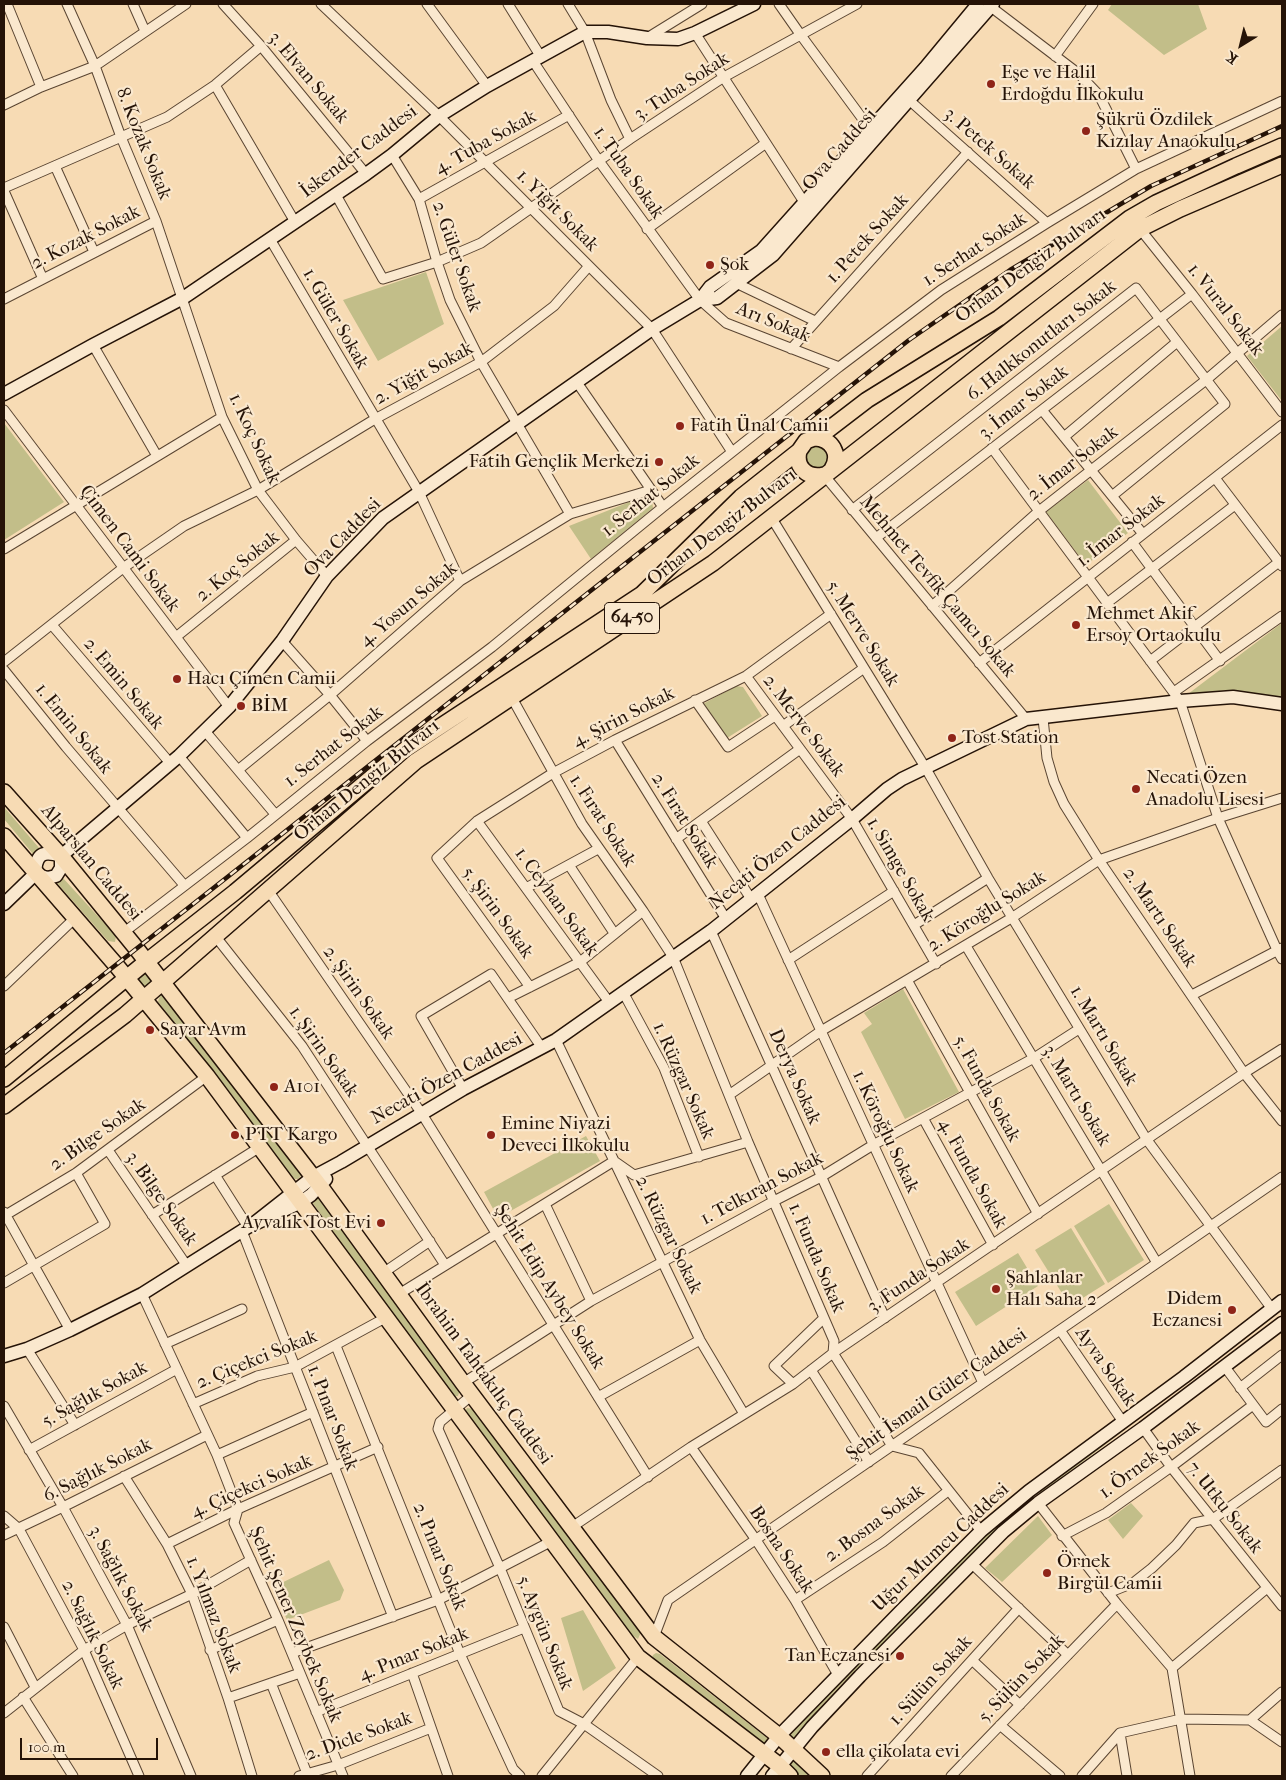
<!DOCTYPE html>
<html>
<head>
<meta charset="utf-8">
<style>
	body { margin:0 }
	#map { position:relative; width:1286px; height:1780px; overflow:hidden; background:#f7dbb4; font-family:"IM FELL French Canon",serif }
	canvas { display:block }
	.frame { position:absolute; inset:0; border:5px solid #251307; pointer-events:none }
	.north { position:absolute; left:1216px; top:20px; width:50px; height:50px; -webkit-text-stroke:4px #fae8ce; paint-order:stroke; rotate:216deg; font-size:14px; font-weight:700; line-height:20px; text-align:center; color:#251307 }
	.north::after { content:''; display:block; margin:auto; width:18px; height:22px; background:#251307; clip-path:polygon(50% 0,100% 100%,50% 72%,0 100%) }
	.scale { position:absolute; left:20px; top:1738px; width:138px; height:22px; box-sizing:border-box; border:2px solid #251307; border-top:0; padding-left:6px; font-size:15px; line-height:18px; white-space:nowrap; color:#251307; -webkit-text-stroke:4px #fae8ce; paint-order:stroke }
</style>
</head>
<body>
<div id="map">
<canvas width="1286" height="1780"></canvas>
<div class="frame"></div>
<div class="north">K</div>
<div class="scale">100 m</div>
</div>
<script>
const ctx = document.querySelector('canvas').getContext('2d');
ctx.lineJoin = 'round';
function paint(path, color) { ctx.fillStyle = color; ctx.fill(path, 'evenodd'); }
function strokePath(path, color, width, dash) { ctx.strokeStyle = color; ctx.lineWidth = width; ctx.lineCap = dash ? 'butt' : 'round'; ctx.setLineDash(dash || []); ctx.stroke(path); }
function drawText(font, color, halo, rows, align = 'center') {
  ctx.font = font + ' "IM FELL French Canon",serif'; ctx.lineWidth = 4.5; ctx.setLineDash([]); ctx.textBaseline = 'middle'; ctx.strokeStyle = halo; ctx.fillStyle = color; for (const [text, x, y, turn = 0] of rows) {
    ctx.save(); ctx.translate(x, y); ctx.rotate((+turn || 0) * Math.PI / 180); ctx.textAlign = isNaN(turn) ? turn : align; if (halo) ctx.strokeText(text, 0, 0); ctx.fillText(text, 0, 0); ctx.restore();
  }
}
paint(new Path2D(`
	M1112 4H1198L1207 29 1164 55 1108 10Z
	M426 272 444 324 378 361 343 300Z
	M1282 326V401L1247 356Z
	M4 423 64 502 4 540Z
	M812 445H821L831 454 824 470 807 467 804 455Z
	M1088 480 1128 533 1086 565 1046 512Z
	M647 495 652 501 653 508 591 559 569 526Z
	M1282 623V697L1225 690 1184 697Z
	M736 686 743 687 762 716 727 738 703 704Z
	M4 807 40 849 33 854 4 819Z
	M63 878 116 936 115 942 108 941 57 883Z
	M146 971 154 980 147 987 142 985 139 981V976Z
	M903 989 959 1092 905 1119 861 1032 872 1024 864 1013Z
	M161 995H164L302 1175 298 1179H295L291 1176 226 1087 158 1002 159 998Z
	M586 1136 600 1161 498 1218 484 1192Z
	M318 1195 460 1390 458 1396 451 1397 312 1202Z
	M1109 1204 1144 1260 1108 1283 1074 1226Z
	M1071 1228 1105 1284 1070 1306 1035 1250Z
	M1018 1253 1038 1286 976 1326 955 1292Z
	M1268 1316 1270 1320 1040 1494 1038 1489Z
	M467 1408 474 1409 641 1632 638 1639 632 1635 464 1414Z
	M1025 1499 1028 1502C976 1547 928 1596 881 1645 851 1675 818 1705 794 1741L788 1735 960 1558Z
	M1131 1503 1143 1516 1123 1539 1108 1520Z
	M1038 1516 1052 1535 1002 1582 985 1568Z
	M329 1560 344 1590 340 1600 287 1620 273 1587Z
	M583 1610 616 1668 583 1691 561 1618Z
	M656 1653 660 1654 767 1738 768 1741 764 1745 653 1661 652 1658 653 1655Z
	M791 1757 815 1776H799L789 1765Z`), '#c2be89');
const street = new Path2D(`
	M7 4 41 87
	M67 4 95 66 121 137 156 221 222 417 258 490 296 540 327 576
	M133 4 145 31
	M223 4 261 46 366 174
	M321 4 439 116 652 329 732 452
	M427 4 487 86
	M508 4 541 57
	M568 4 585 32 611 100 630 139
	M779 4 800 34 870 129
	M991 7 1079 74 1099 95 1136 169
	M695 33 804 202
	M647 38 702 4
	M1055 56 1093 4
	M533 61 599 161 700 300 726 323 839 367
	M215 85 295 222
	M909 100 1047 223
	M4 105 41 87 95 66 186 4
	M392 155 419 199 437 262 450 300 481 362 570 514
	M55 166 94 252
	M4 188 167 117 215 85 261 46
	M4 191 43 279
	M336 195 383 279 437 262 481 243 630 139 724 77 857 4
	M419 199 569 115
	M647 229 766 143
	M1140 229 1192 294 1282 412
	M270 239 419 492 460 581
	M736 283 815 321
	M4 299 156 221
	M93 345 157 456
	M791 349 968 152
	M576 381 663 507
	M4 410 229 707
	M1042 410 1143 534
	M1064 437 1177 342
	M992 448 1180 701 1218 818 1277 950 1282 959
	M824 475 1026 719
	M1215 478 1282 566
	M852 510 1136 288 1225 404 1112 496
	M771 517 925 767 988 878 1147 1140 1272 1309
	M876 538 1192 294
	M1132 542 1220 661
	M4 549 222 417
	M1107 603 1235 505
	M932 606 1039 511 1206 380 1282 315
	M52 625 170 763
	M176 637 296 540
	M282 641 330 695 367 741
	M1150 661 1279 562
	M4 662 123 568 184 526 258 490 375 419 481 362 554 306 589 266
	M979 663 1282 425
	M4 670 66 747 184 885
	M746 676 852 819 936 964
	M1174 692 1282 616
	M512 698 582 824 643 911 673 957 748 1142 834 1341 833 1353 892 1446 919 1453 981 1531
	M695 700 728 747 775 716
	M1043 718 1047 758 1054 782 1064 804 1099 860 1244 1073 1282 1121
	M783 726 864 668
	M205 731 275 814
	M615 740 726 919
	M179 756 247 838
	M238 770 330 695 460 581 570 514 651 490
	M477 821 609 1002
	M701 821 751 899
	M676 839 800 749
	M569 865 614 933
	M526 888 598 849
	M268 890 422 1114 648 1477
	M758 894 983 1383
	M914 925 988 878
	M711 931 885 1318
	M123 933 247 838 367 741 492 647 663 507 839 367 941 290 1047 223 1136 169 1282 101
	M216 937 302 1046 445 1265
	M966 946 1157 1263
	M788 960 894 891
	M907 980 1038 1214
	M4 986 75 918
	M530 987 437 858 477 821 553 773 615 740 746 676 831 614
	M623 992 664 1068 699 1157
	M1192 995 1282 948
	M508 998 580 962 643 911
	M556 1040 700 1340 744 1414
	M463 1089 421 1016 491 974 542 1048
	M729 1095 821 1031 1013 917 1099 860 1218 818 1282 798
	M923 1118 993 1245
	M108 1150 187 1266
	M215 1175 248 1227
	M545 1204 591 1301
	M4 1212 70 1330
	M152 1215 260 1147
	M4 1216 76 1173 207 1076
	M242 1231 393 1617
	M383 1273 430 1241
	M4 1283 105 1224 76 1173
	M142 1294 217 1455 238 1509 234 1523 278 1620 343 1776
	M399 1294 614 1161 634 1175 748 1142
	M1060 1330 1123 1422
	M165 1344 242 1309
	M336 1346 460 1654 513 1769 520 1776
	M27 1349 75 1425
	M1225 1367 1266 1422 1282 1409
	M811 1370 869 1462
	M463 1383 591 1301 774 1201 821 1177 873 1145 1034 1058 1079 1029
	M793 1384 774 1366 824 1318
	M1240 1388 1282 1355
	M472 1395 440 1422 438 1429 500 1568 559 1711 584 1724 658 1776
	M598 1397 700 1340
	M193 1404 257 1376 295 1367 385 1318
	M4 1406 63 1507 127 1625 191 1776
	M1143 1428 1171 1467 1282 1606
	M691 1447 756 1540 795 1600 838 1675
	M29 1450 177 1369
	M217 1455 313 1412
	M124 1476 167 1544 192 1594 228 1698 252 1776
	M1038 1503 1117 1604 1172 1668 1190 1776
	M4 1516 19 1529 84 1650 139 1776
	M572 1527 691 1447 793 1384 833 1353 1244 1073 1282 1049
	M4 1535 63 1507 207 1435
	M1062 1536 1106 1513 1171 1467 1253 1405
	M167 1544 238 1509 378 1447
	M971 1563 1068 1655
	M1108 1593 1133 1583 1152 1568 1176 1545 1194 1523 1213 1519 1282 1470
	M795 1600 883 1542 948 1491
	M4 1627 35 1687
	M654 1637 668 1600 1282 1177
	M210 1650 278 1620
	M292 1653 438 1600 552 1541
	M972 1660 1020 1705
	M1172 1668 1267 1588
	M412 1673 448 1776
	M271 1683 308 1776
	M23 1697 73 1776
	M228 1698 300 1673
	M316 1712 524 1628
	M4 1713 84 1650 127 1625 192 1594 251 1560
	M1250 1720 1282 1692
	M1000 1725 1060 1776
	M1120 1733 1127 1776
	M299 1776 338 1765 431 1728
	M542 1776 638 1657
	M867 1776 1019 1608
	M951 1776 1117 1604
	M1082 1776 1120 1733 1181 1719 1250 1720 1282 1742`);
const secondary = new Path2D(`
	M700 300 710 287 761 251 925 68 978 4
	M4 394 93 345 183 298 366 174 392 155 439 116 487 86 585 32H608L647 38 678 39 695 33 754 4
	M61 856 179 756 229 707 282 641 327 576 383 518 652 329 700 300 717 298 773 255 993 4
	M35 874 47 878 56 876 61 868V856
	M4 904 35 874C36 854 42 850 61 856
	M252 1225 313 1177 341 1162 463 1089 556 1040 711 931 852 819 887 789 902 779 1026 719 1180 701 1233 697 1282 704
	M4 1356 27 1349 70 1330 142 1294 248 1227 301 1202 311 1195 326 1179
	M747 1776 779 1736 900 1612 981 1531 1029 1491 1184 1377 1282 1301
	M772 1776 812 1727 860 1676 1003 1532 1038 1503 1143 1428 1282 1323`);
const primary = new Path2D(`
	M815 438C832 439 841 454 832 469
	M799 451C795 467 807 479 824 475
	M4 792 61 856 136 948 320 1186 463 1383 654 1637 779 1736 822 1776
	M4 836 116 965 207 1076 638 1657 780 1766 790 1776
	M4 1079 146 962 235 892 403 751 642 594 741 497 799 451 806 441 820 436 867 400 999 318 1130 218 1156 203 1236 166 1282 146
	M4 1106 125 1015 416 761 713 563 1140 229 1180 209 1282 165`);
strokePath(street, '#5a4532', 11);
strokePath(secondary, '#251307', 15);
strokePath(primary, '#251307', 18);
strokePath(street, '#fae8ce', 9);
strokePath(secondary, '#fae8ce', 12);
strokePath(primary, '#f7dbb4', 15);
const rail = new Path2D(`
	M4 1053 909 340 1010 270 1151 186 1282 126`);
strokePath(rail, '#251307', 4.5);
strokePath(rail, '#fae8ce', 2.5, [8]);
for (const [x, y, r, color] of [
	[991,84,5,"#8f2418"],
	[1086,131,5,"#8f2418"],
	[710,265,5,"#8f2418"],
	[680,426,5,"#8f2418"],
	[659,462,5,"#8f2418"],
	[1076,625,5,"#8f2418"],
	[177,679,5,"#8f2418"],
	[241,706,5,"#8f2418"],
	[952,738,5,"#8f2418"],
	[1136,789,5,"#8f2418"],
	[150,1030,5,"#8f2418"],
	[274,1087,5,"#8f2418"],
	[235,1135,5,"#8f2418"],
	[491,1135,5,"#8f2418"],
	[381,1223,5,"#8f2418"],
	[996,1289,5,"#8f2418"],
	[1232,1310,5,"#8f2418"],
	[1047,1573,5,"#8f2418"],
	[900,1656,5,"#8f2418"],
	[826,1752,5,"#8f2418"]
]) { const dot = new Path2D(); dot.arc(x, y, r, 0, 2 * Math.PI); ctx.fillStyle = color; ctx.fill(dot); strokePath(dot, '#fae8ce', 2); }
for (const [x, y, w] of [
	[632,618,55]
]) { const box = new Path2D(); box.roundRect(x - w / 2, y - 15.5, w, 31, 4); ctx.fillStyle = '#fae8ce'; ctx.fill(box); strokePath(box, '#251307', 1); }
drawText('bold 18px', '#251307', null, [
	["64-50",632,618]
]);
drawText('19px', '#251307', '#fae8ce', [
	["Eşe ve Halil",1001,73],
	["Erdoğdu İlkokulu",1001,95],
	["Şükrü Özdilek",1096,120],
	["Kızılay Anaokulu",1096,142],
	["Şok",720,265],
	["Fatih Ünal Camii",690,426],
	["Fatih Gençlik Merkezi",649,462,"right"],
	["Mehmet Akif",1086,614],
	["Ersoy Ortaokulu",1086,636],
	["Hacı Çimen Camii",187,679],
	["BİM",251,706],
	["Tost Station",962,738],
	["Necati Özen",1146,778],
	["Anadolu Lisesi",1146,800],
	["Sayar Avm",160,1030],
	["A101",284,1087],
	["Emine Niyazi",501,1124],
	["Deveci İlkokulu",501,1146],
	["PTT Kargo",245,1135],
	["Ayvalık Tost Evi",371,1223,"right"],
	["Şahlanlar",1006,1278],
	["Halı Saha 2",1006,1300],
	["Didem",1222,1299,"right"],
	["Eczanesi",1222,1321,"right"],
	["Örnek",1057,1562],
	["Birgül Camii",1057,1584],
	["Tan Eczanesi",890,1656,"right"],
	["ella çikolata evi",836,1752]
], 'left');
drawText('19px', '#251307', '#fae8ce', [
	["3. Elvan Sokak",308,78,50],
	["3. Tuba Sokak",682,87,-33],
	["4. Tuba Sokak",486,143,-29],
	["8. Kozak Sokak",143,144,68],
	["3. Petek Sokak",989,149,41],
	["Ova Caddesi",840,150,-49],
	["İskender Caddesi",359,152,-37],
	["1. Tuba Sokak",628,173,55],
	["1. Yiğit Sokak",557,211,45],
	["2. Kozak Sokak",86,238,-27],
	["1. Petek Sokak",868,239,-48],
	["1. Serhat Sokak",975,250,-33],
	["2. Güler Sokak",456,257,71],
	["Orhan Dengiz Bulvarı",1031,266,-36],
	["1. Vural Sokak",1225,310,52],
	["1. Güler Sokak",335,319,60],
	["Arı Sokak",773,323,22],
	["6. Halkkonutları Sokak",1042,341,-38],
	["2. Yiğit Sokak",424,374,-29],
	["3. İmar Sokak",1024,403,-38],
	["1. Koç Sokak",254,439,65],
	["2. İmar Sokak",1073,464,-38],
	["1. Serhat Sokak",651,496,-39],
	["Orhan Dengiz Bulvarı",722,528,-37],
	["1. İmar Sokak",1121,531,-38],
	["Ova Caddesi",343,538,-46],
	["Çimen Cami Sokak",129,549,53],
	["2. Koç Sokak",238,567,-39],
	["Mehmet Tevfik Çamcı Sokak",937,587,50],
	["4. Yosun Sokak",409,605,-40],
	["5. Merve Sokak",862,634,58],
	["2. Emin Sokak",123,684,50],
	["4. Şirin Sokak",624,718,-27],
	["2. Merve Sokak",803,726,53],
	["1. Emin Sokak",73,729,51],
	["1. Serhat Sokak",334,747,-38],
	["Orhan Dengiz Bulvarı",367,781,-39],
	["1. Fırat Sokak",602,821,57],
	["2. Fırat Sokak",684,821,58],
	["Necati Özen Caddesi",778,853,-39],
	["Alparslan Caddesi",91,863,50],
	["1. Simge Sokak",900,870,60],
	["1. Ceyhan Sokak",556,902,54],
	["2. Köroğlu Sokak",987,912,-32],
	["5. Şirin Sokak",497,913,54],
	["2. Martı Sokak",1159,918,56],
	["2. Şirin Sokak",358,993,55],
	["1. Martı Sokak",1103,1036,59],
	["1. Şirin Sokak",323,1052,55],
	["Derya Sokak",794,1077,66],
	["Necati Özen Caddesi",447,1079,-29],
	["1. Rüzgar Sokak",683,1081,66],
	["5. Funda Sokak",986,1089,61],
	["3. Martı Sokak",1076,1096,59],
	["1. Köroğlu Sokak",885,1132,65],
	["2. Bilge Sokak",98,1135,-35],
	["4. Funda Sokak",972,1174,61],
	["1. Telkıran Sokak",762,1189,-28],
	["3. Bilge Sokak",161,1199,55],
	["2. Rüzgar Sokak",668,1235,64],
	["1. Funda Sokak",816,1258,67],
	["3. Funda Sokak",919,1276,-34],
	["Şehit Edip Aybey Sokak",549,1287,58],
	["2. Çiçekci Sokak",257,1360,-22],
	["Ayva Sokak",1105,1367,55],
	["İbrahim Tahtakılıç Caddesi",483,1374,54],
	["5. Sağlık Sokak",95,1395,-29],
	["Şehit İsmail Güler Caddesi",937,1395,-35],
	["1. Pınar Sokak",332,1418,69],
	["1. Örnek Sokak",1150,1460,-36],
	["6. Sağlık Sokak",98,1471,-27],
	["4. Çiçekci Sokak",252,1487,-24],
	["7. Utku Sokak",1224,1508,52],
	["2. Bosna Sokak",875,1524,-36],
	["Uğur Mumcu Caddesi",941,1548,-43],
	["Bosna Sokak",781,1550,56],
	["2. Pınar Sokak",439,1557,68],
	["3. Sağlık Sokak",120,1579,62],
	["1. Yılmaz Sokak",213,1615,69],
	["Şehit Şener Zeybek Sokak",295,1625,67],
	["5. Aygün Sokak",544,1633,68],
	["2. Sağlık Sokak",92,1635,64],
	["4. Pınar Sokak",414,1655,-22],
	["5. Sülün Sokak",1022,1679,-46],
	["1. Sülün Sokak",931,1681,-48],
	["2. Dicle Sokak",359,1737,-20]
]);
</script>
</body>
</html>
